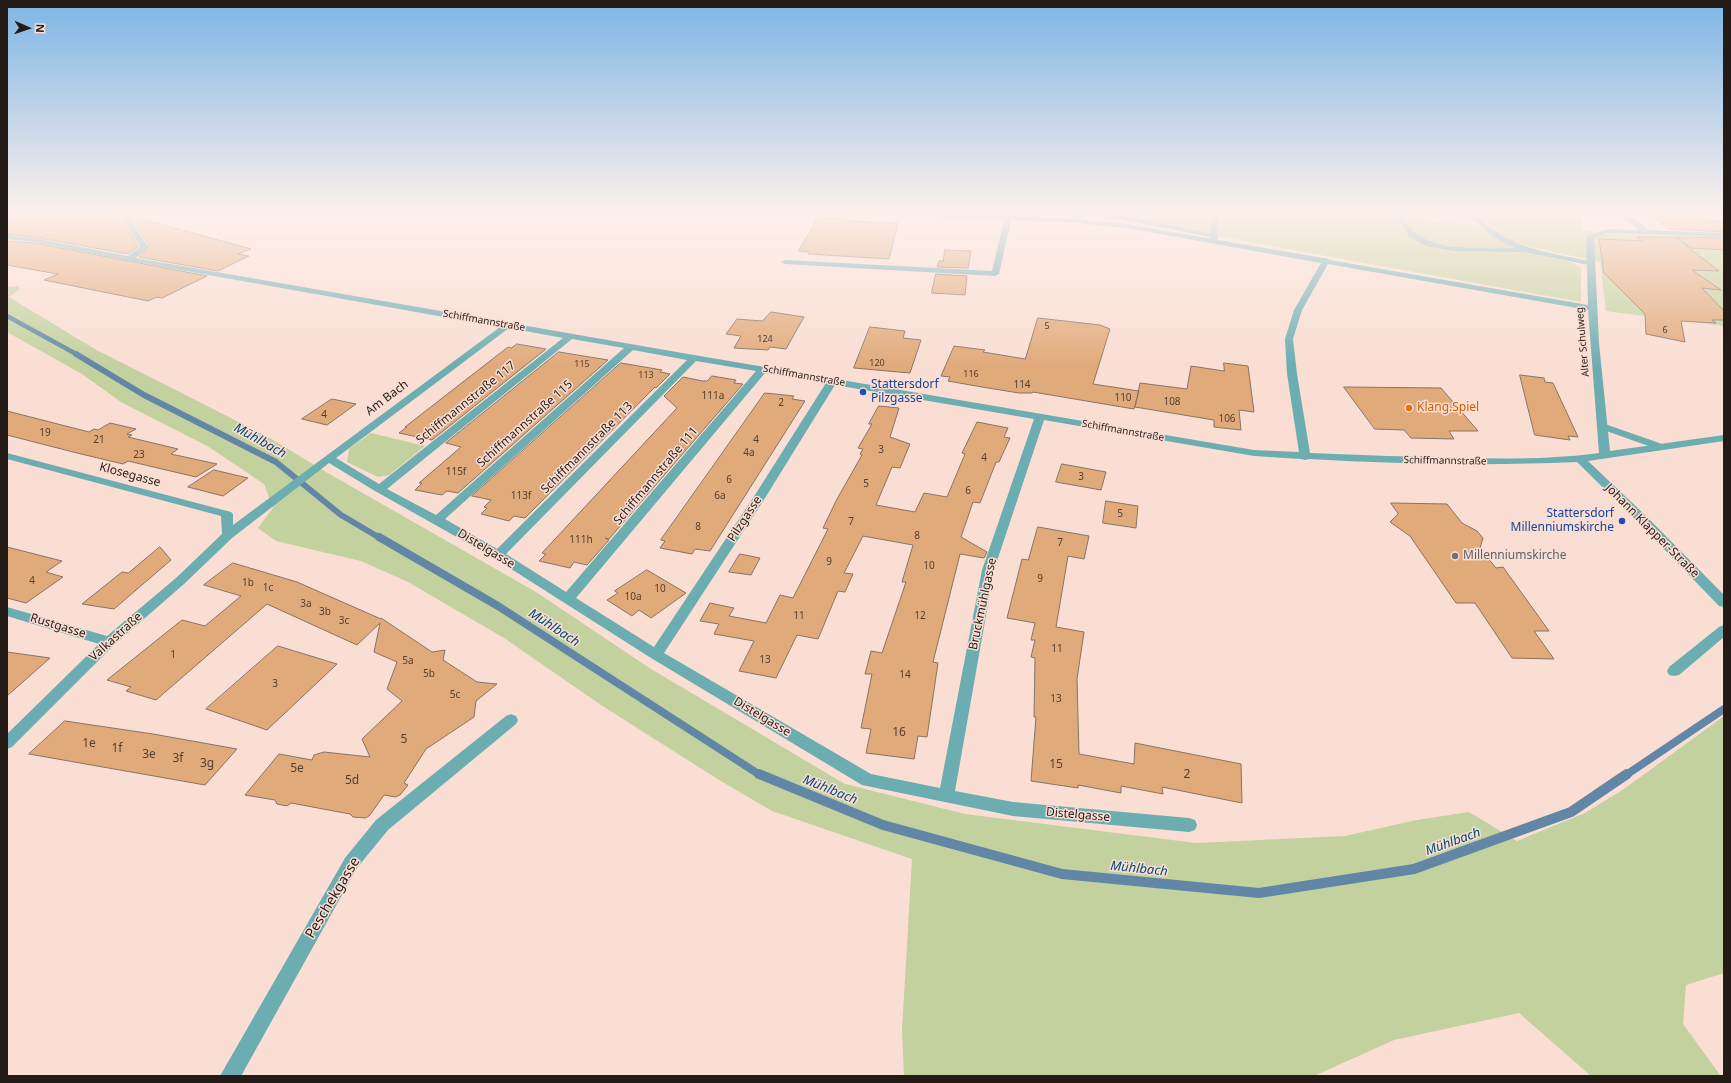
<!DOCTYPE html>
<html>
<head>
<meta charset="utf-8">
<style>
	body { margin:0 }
	#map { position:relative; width:1731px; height:1083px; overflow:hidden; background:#faded3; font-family:"Noto Sans",sans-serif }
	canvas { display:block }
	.frame { position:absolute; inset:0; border:8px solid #241a16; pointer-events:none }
	.north { position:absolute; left:8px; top:8px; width:40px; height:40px; -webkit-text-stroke:3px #faded3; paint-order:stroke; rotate:92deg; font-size:11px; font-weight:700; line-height:16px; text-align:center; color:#241a16 }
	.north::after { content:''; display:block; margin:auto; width:14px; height:18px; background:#241a16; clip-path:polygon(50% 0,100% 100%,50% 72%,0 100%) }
</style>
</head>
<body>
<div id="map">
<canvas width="1731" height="1083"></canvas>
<div class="frame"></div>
<div class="north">N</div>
</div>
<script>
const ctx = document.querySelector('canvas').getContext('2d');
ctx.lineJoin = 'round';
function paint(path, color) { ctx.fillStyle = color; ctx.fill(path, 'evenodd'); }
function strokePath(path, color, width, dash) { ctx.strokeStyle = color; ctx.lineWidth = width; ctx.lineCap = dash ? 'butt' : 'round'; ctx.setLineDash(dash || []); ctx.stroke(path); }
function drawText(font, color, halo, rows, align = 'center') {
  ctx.font = font + ' "Noto Sans",sans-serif'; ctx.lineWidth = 3; ctx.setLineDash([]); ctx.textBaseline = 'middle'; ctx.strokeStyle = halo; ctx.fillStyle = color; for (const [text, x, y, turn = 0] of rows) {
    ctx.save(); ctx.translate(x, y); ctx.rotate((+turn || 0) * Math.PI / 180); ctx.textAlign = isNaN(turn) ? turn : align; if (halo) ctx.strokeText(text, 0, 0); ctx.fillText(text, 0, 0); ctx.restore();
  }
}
paint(new Path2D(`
	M1108 214H1420L1427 222 1474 224 1496 239 1526 252 1571 262 1581 268V302L1259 244Z
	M1474 214H1581L1583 230 1606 234 1724 238V326L1606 311 1600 262 1527 246 1509 239Z
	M18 286 20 289 9 297 93 348 268 437 326 472 536 592 651 669 845 784 965 814 1196 843 1345 836 1417 820 1469 812 1517 841 1585 813 1624 789 1724 716V973L1686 985 1683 1024 1721 1076H1591L1519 1013 1394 1040 1314 1076H904L902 1030 912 859 772 811 719 780 601 705 504 638 408 582 361 561 276 541 258 528 273 508 264 484 209 447 121 402 82 374 7 332V287Z
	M371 433 425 446 389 475 378 477 347 462 349 449Z`), '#c2d19e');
strokePath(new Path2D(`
	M7 316 78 355`), '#6287a6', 4.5);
strokePath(new Path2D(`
	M76 354 144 395 276 462 341 515 380 538`), '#6287a6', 6);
strokePath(new Path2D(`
	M379 537 498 606 760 775
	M1626 775 1724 709`), '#6287a6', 8);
strokePath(new Path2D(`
	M759 774 883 825 1062 874 1259 893 1414 869 1571 812 1627 774`), '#6287a6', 10);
const building = new Path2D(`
	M7 214H120L138 247 128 254 34 237 7 234Z
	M1650 214 1695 215 1704 220 1724 221V232L1669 229Z
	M131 216 251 249 238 254 249 256 218 271 139 257 149 246Z
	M818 218 846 219V221L898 223 889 259 808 254 809 252 799 251Z
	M1637 237H1675L1719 271 1692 270 1721 290 1702 288 1724 311V320H1712L1716 323 1681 321 1685 342 1646 334 1645 314 1604 273 1599 239 1642 241Z
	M1678 237 1724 238V250L1691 248Z
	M7 241 34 243 207 276 162 298 157 297 148 301 44 280 58 274 7 265Z
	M945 250 971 251 968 268 937 267 939 261H943Z
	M936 274 967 276 965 295 932 293Z
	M771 312 804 317 786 349 770 347 768 350 734 348 741 336 726 334 737 319 762 321Z
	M1038 318 1100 325 1110 329 1093 384 1139 391 1134 409 1033 392 1032 393H1019L982 387 948 381 950 377 941 376 954 346 985 350 983 352 1025 359Z
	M870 327 905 331 903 338 921 340 910 373 854 368Z
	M517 344 546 349 432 440 399 433 407 427H405L508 347 511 348Z
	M559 352 608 360 458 493 447 491 442 495 415 490 422 483H419L461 447 446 443Z
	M621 363 662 370 660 372 670 374 656 388 655 387 525 518 514 516 509 521 481 514 487 508 484 507 491 500 472 496Z
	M1224 363 1248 366 1254 412 1239 410 1241 430 1214 427V420L1135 407 1140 383 1187 389 1191 366 1224 371Z
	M1520 375 1544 378 1545 382 1553 383 1578 437 1568 436 1570 440 1535 435Z
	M712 376 736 380 734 383 743 384 609 539 605 538 609 540 587 565 574 562 570 568 539 561 546 554 542 553 677 408 664 396 683 377 703 381H707Z
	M1344 387 1441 388 1478 431H1449L1454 439 1411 438 1404 430 1375 429Z
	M765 393 794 396 792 399 805 401 710 551 695 549 692 554 660 548 665 541 661 540Z
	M332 399 356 404 327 425 302 419Z
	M879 406 899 408 890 437 910 444 900 468 892 467 876 505 915 512 924 493 947 497 965 454 962 453 977 422 1008 428 1004 437 1010 438 999 462H996L980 503 973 502 961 537 987 552 984 558 960 554 933 662 938 663 927 737 918 736 914 759 866 753 871 729 861 728 872 674H865L871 651 882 653 906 582H902L913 545 863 536 844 573 853 574 845 592 838 591 818 639 797 635 776 678 739 671 754 641 714 634 719 624 700 621 710 603 734 608 729 616 766 623 780 595 793 598 828 529 823 528 837 499 862 455 860 454 863 449 858 448 872 424H869Z
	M7 411 89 432 94 429 98 430 110 423 136 429 127 434 132 435 128 437 178 449 171 454 217 464 196 477 128 461 123 464 77 453 7 435Z
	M1062 464 1106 472 1101 490 1056 482Z
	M214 470 248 478 223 496 188 487Z
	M1106 501 1138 506 1136 528 1103 523Z
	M1391 503 1447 504 1462 523 1477 531 1483 538 1480 548 1496 568 1503 567 1549 631H1534L1554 659 1512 658 1475 603H1456L1410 536 1390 522 1398 514Z
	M1038 527 1089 536 1084 559 1068 556 1056 627 1084 632 1077 679 1079 754 1134 764 1135 743 1241 764 1242 803 1162 787 1163 794 1121 786V793L1078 785V788L1031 781 1036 717H1034L1035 658 1031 657 1035 640H1031L1035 623 1007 618 1022 559 1028 560Z
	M7 547 62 561 46 572 63 577 26 603 7 598Z
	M160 547 171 560 114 609 82 604 122 572 128 573Z
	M740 554 760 558 751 575 729 572Z
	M233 563 297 582 381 619V618L432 652 445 650 443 660 477 682 497 684 476 701 474 717 426 749 404 783 408 785 400 795 395 797 384 795 370 815 366 818 353 817 350 814 291 803 287 806 277 804 275 800 245 795 279 754 312 760 314 755 324 752 370 757 362 739 402 701 387 689 397 662 374 652 380 623 357 645 267 604 156 700 126 691 131 687 107 680 182 620 205 626 241 596 204 585Z
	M647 570 686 593 651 618 639 610 632 616 607 600 618 593 615 591Z
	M278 646 337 664 267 730 206 709Z
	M7 652 50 658 7 696Z
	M65 721 153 734 237 749 205 785 29 754Z`);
paint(building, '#e1aa7b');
strokePath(building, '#877363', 1);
paint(new Path2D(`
	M1075 214H1082L1080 223H1074L1073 221Z
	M1094 214H1111L1210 233 1212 214H1219L1217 234 1219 236 1216 242H1213L1209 240 1210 237Z
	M1395 214H1402C1406 221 1411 230 1417 234 1444 253 1484 247 1515 248L1493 237 1465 214C1479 214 1487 226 1499 233 1527 251 1556 254 1589 261L1593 263 1589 265 1524 252 1454 251 1426 246 1410 237Z
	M1602 423 1665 445 1666 447 1665 449H1657L1598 428 1597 426Z
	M1724 625V637L1679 675 1674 676 1669 675 1667 671 1669 667 1719 627Z`), '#6badb1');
paint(new Path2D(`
	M121 214H128L148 247 136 258 694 355 1254 450 1299 452 1287 374 1285 339 1294 310 1321 263 1126 228 1077 223 1011 220 999 274 995 276 785 264 781 262 785 260 992 271 1004 220 919 216 916 214H977L1077 219 1126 224 1323 258H1326L1330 260 1588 305 1586 237 1606 229 1639 230 1619 214H1627L1649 230 1724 233V237L1607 233 1594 238 1599 343 1610 451 1724 435V441L1588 461 1646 516 1724 595V607L1719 606 1638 522 1577 462C1488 466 1399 464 1309 459L1305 460 1301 459 1254 456 1044 420 994 570 955 791 1013 802 1189 818 1195 820 1197 825 1195 830 1189 832 1013 816 862 785 651 658 494 558 375 491 329 463 232 538 184 584 114 645 12 747 7 749V734L99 644 7 616V607L107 636 176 578 222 534 221 516 7 459V453L231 512 233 514V525L500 327 130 261 34 242 7 239V235L34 238 128 256 140 247ZM1328 264 1588 310 1599 453C1555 459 1510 459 1465 458 1413 457 1362 455 1310 453L1297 374 1293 339 1302 310ZM509 328 563 338 379 484 336 458ZM572 339 624 348 436 515 387 489ZM633 350 687 360 497 549 445 519ZM696 361 756 371 566 592 506 554ZM765 373 826 383 753 498 654 647 576 598ZM835 385 1034 419 982 570 940 788 871 774 664 653 765 498Z
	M511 714 516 716 518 720 516 724 388 830 357 868 241 1076H220L345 858 376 820 506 716Z`), '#6badb1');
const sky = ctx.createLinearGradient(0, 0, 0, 366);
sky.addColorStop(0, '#7db5e6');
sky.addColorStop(0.58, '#fdf0eb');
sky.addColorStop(1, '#fdf0eb00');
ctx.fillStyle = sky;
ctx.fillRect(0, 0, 1731, 366);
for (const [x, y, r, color] of [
	[863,392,4,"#1a4fb4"],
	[1409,408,4,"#e8710a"],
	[1622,521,4,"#1a4fb4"],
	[1455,556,4,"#6b7280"]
]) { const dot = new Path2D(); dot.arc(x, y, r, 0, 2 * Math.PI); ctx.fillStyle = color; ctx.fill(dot); strokePath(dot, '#faded3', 1.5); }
drawText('9px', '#533e2f', null, [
	["5",1047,326],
	["6",1665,330],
	["124",765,339],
	["120",877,363],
	["115",582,364],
	["116",971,374],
	["113",646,375]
]);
drawText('10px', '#241a16', '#faded3', [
	["Schiffmannstraße",484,321,10],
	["Alter Schulweg",1583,342,-95],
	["Schiffmannstraße",804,376,10],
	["Schiffmannstraße",1123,431,10],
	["Schiffmannstraße",1445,461,1]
]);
drawText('10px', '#533e2f', null, [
	["114",1022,385],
	["111a",713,396],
	["110",1123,398],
	["108",1172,402],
	["2",781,403],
	["4",324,415],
	["106",1227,419],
	["19",45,433],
	["21",99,440],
	["4",756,440],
	["3",881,450],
	["4a",749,453],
	["23",139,455],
	["4",984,458],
	["115f",456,472],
	["3",1081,477],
	["6",729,480],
	["5",866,484],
	["6",968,491],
	["113f",521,496],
	["6a",720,496],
	["5",1120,514],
	["7",851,522],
	["8",698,527],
	["8",917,536],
	["111h",581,540],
	["7",1060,543],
	["9",829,562],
	["10",929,566],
	["9",1040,579],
	["4",32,581],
	["1b",248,583],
	["1c",268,588],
	["10",660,589],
	["10a",633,597],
	["3a",306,604],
	["3b",325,612],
	["11",799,616],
	["12",920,616],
	["3c",344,621],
	["11",1057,649],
	["1",173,655],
	["13",765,660],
	["5a",408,661],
	["5b",429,674],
	["14",905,675],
	["3",275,684],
	["5c",455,695],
	["13",1056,699]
]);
drawText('12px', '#164399', '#faded3', [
	["Stattersdorf",871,385],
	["Pilzgasse",871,399],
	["Stattersdorf",1614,514,"right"],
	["Millenniumskirche",1614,528,"right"]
], 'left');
drawText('12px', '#241a16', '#faded3', [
	["Am Bach",387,398,-37],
	["Schiffmannstraße 117",466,403,-39],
	["Schiffmannstraße 115",525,424,-42],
	["Schiffmannstraße 113",587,448,-45],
	["Klosegasse",130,475,15],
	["Schiffmannstraße 111",656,476,-50],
	["Pilzgasse",745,519,-57],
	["Johann Klapper-Straße",1652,531,45],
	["Distelgasse",486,549,31],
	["Bruckmühlgasse",983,604,-78],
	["Rustgasse",58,626,17],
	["Valkastraße",116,637,-42],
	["Distelgasse",762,717,31],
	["Distelgasse",1078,815,5]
]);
drawText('12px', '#c56008', '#faded3', [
	["Klang.Spiel",1417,408]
], 'left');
drawText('12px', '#5b616d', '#faded3', [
	["Millenniumskirche",1463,556]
], 'left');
drawText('12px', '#533e2f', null, [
	["16",899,733],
	["5",404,740],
	["1e",89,744],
	["1f",117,749],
	["3e",149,755],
	["3f",178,759],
	["3g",207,764],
	["15",1056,765],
	["5e",297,769],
	["2",1187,775],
	["5d",352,781]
]);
drawText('italic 13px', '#004874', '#faded3', [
	["Mühlbach",260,441,29],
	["Mühlbach",554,628,33],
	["Mühlbach",830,790,22],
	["Mühlbach",1453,842,-20],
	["Mühlbach",1139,869,6]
]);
drawText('14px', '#241a16', '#faded3', [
	["Peschekgasse",333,898,-59]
]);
</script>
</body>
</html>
